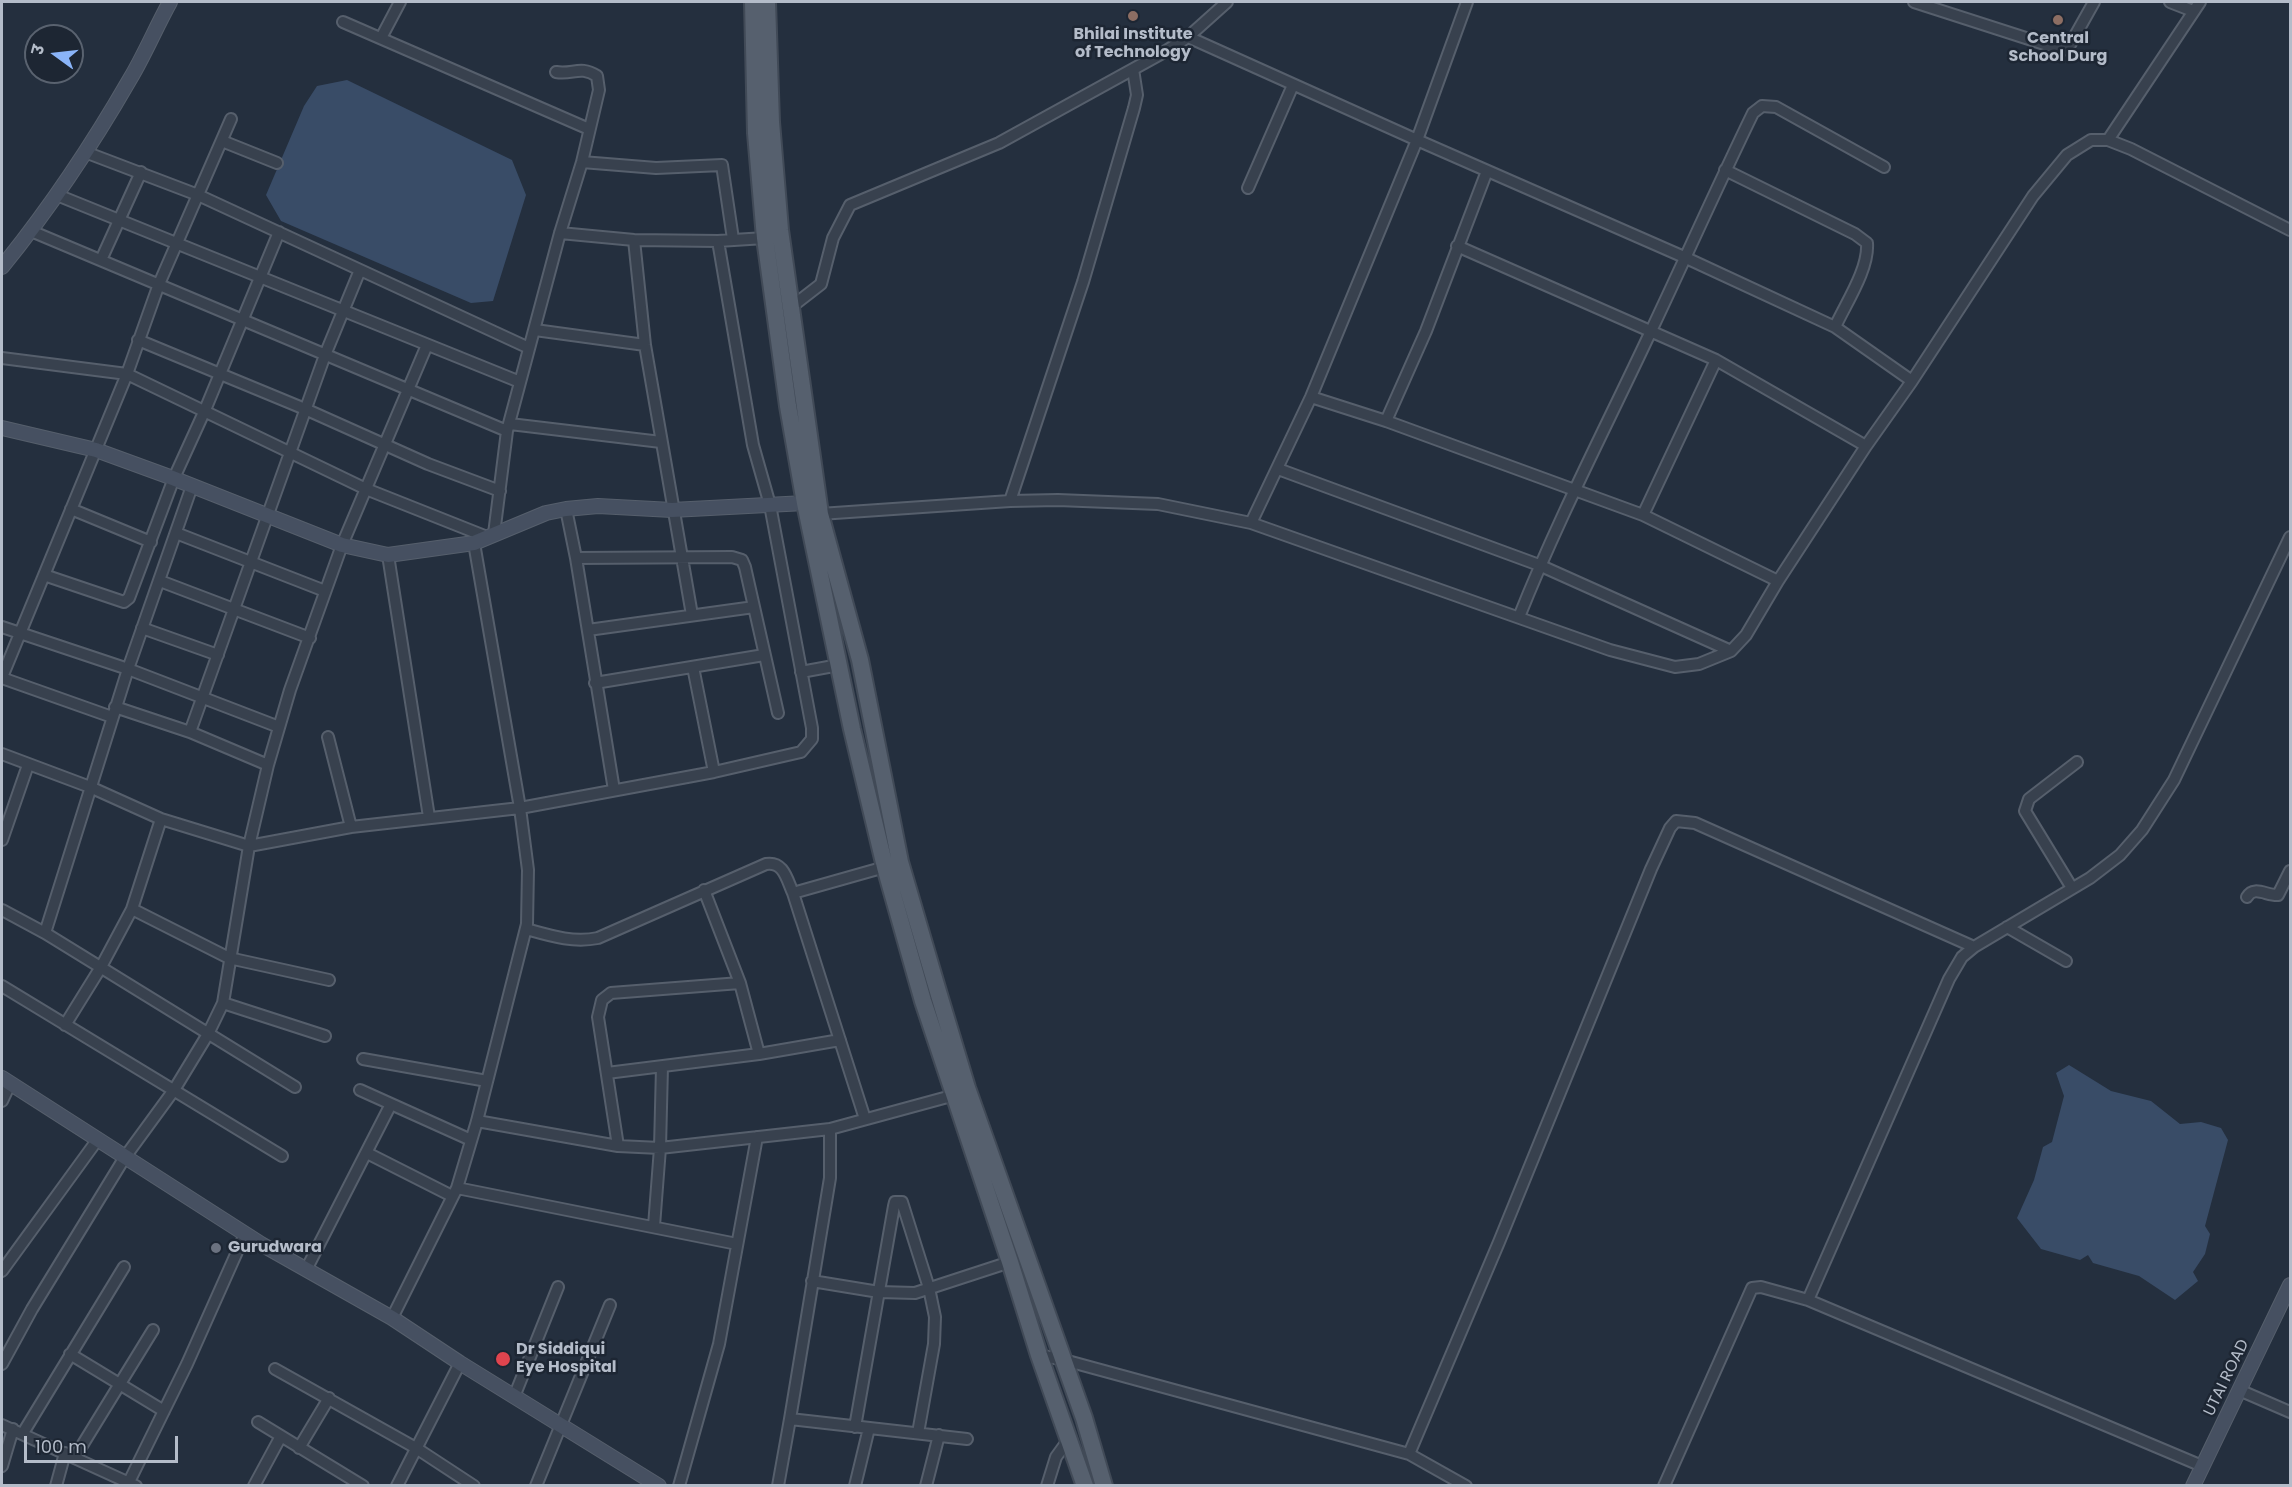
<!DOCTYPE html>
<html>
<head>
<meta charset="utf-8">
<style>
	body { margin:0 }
	#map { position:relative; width:2292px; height:1487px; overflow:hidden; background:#242f3e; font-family:Poppins,"Noto Sans Devanagari",sans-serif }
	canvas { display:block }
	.frame { position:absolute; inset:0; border:3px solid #b4bcc9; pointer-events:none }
	.north { position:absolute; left:24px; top:24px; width:60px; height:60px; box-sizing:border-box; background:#1d2633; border:2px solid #59626f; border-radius:50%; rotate:285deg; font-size:16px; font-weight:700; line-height:24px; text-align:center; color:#b4bcc9 }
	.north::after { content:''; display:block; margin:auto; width:21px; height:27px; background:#8ab4f8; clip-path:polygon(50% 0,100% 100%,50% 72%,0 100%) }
	.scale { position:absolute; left:24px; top:1436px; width:154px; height:27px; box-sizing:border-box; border:3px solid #b4bcc9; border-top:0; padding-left:8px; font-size:18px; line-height:21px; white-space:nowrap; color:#b4bcc9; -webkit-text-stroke:4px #1d2633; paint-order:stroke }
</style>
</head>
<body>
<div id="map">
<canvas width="2292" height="1487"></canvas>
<div class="frame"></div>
<div class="north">उ</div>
<div class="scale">100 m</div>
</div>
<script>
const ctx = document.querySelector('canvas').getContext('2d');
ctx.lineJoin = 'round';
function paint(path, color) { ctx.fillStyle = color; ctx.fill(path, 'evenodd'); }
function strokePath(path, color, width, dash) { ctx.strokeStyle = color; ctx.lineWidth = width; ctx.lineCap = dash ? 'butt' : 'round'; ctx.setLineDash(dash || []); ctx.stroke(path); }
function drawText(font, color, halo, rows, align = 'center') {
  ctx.font = font + ' Poppins,sans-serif'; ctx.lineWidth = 5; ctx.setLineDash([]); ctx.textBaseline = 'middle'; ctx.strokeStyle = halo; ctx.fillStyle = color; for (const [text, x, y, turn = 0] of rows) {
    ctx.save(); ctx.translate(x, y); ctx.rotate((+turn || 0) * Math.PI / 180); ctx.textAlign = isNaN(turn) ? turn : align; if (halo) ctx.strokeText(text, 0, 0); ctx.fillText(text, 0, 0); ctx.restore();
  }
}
paint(new Path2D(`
	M347 80 512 160 526 195 493 301 471 303 281 221 266 195 304 106 317 86Z
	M2069 1065 2111 1091 2151 1101 2180 1124 2201 1122 2221 1128 2228 1140 2205 1226 2210 1234 2205 1254 2193 1272 2198 1281 2175 1300 2139 1276 2093 1263 2088 1255 2080 1260 2041 1249 2017 1218 2034 1180 2043 1147 2052 1142 2064 1096 2056 1073Z`), '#394c67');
const street = new Path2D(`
	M1914 2 2063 50 2071 43 2094 2
	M2170 2 2193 11
	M343 22 589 129
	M1188 37 1417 140 1684 257 1835 327 1912 381
	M381 38 400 2
	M2108 140 2200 2
	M222 141 277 163
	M85 152 198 195 529 348
	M582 162 656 168 722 165 733 239
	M1725 170 1855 234 1867 243C1869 269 1846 303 1835 327
	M1248 188 1293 85
	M57 195 520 382
	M31 231 507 431
	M560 233 634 240 718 241
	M634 240 645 345 692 615
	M1457 246 1716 360 1866 446
	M101 260 141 172
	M790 308 821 284 833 238 850 205 999 143 1166 51 1188 37 1227 2
	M535 330 645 345
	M138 340 305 409 428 464 500 491
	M2 358 127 374 366 489 487 537
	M1311 397 1386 421 1643 515 1778 581
	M1386 421 1426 331 1487 171
	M510 424 661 442
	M1278 469 1539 565 1731 651
	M1010 501 1083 282 1134 108 1137 95 1133 69
	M71 509 151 542
	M566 509 576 558 614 790
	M820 514 1010 501 1058 500 1158 504 1251 523 1610 650 1675 667 1699 664 1731 651 1746 635 1778 581 1866 446 1912 381 2033 196 2067 155 2091 140H2108L2131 149 2290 230
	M1643 515 1716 360
	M1251 523 1311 397 1417 140 1467 2
	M176 533 325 591
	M494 534 507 431 560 233 582 162 599 90 597 76C580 65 573 75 556 72
	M388 555 429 817
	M576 558 732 557 742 560 745 567 778 713
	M44 575 124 602 129 598 174 478 205 410 279 232
	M160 581 310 638
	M1519 617C1558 519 1606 427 1651 331 1685 259 1718 185 1753 113L1762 106 1776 107 1884 167
	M2 627 128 669 279 727
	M142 628 218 655
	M588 630 754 607
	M693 667 714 772
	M801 672 839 665
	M2 677 127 374 159 284 231 119
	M2 678 112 717
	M595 683 764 655
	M115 707 190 732 268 765
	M190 732 325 355 360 270
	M328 737 351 827
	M2 754 90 787 161 819 249 846 351 827 520 808 714 772 801 752 812 739V728L770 505 753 445 718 241 765 238
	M161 819 132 909 229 958 329 980
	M2 840 28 765
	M2072 888 2025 811 2029 799 2077 762
	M704 890 740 983 759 1054
	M793 893 885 867
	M2247 897C2254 885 2267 896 2278 895L2290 871
	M2 910 45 933 295 1087
	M2007 927 2066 961
	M526 929C551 936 573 943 598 938L766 864C784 861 787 880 793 893L865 1119
	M45 933 128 669 192 486
	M2 986 282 1156
	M223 1003 325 1036
	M65 1025 101 967 132 909
	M363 1059 487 1081
	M607 1073 759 1054 840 1040
	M360 1090 471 1140
	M2 1101 10 1084
	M477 1121 618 1146 660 1148 830 1129 955 1095
	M618 1146 598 1017 602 1000 611 993 740 983
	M367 1153 452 1196
	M457 1188 737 1244
	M654 1226 660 1148 662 1067
	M307 1268 391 1104
	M2 1271 98 1139
	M812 1281 879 1292 915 1293 1010 1262
	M1808 1300 2202 1466
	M392 1318 457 1188 477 1121 527 924 528 870 520 808 474 543
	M70 1354 164 1411
	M1039 1355 1064 1360 1409 1454 1466 1486
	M2 1364 32 1309 125 1157 174 1090 208 1034 223 1003 249 846 268 765 290 690 342 545 427 345
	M275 1369 416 1448 474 1486
	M2239 1390 2290 1412
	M514 1397 558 1287
	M790 1419 830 1178V1129
	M258 1422 363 1486
	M2 1425 136 1486
	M855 1427 894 1206 895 1202H902L929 1288 935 1317 934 1344 918 1433
	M23 1433 124 1267
	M299 1448 329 1398
	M1409 1454 1499 1242 1651 869 1670 828 1676 821 1695 823 1974 947
	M75 1457 153 1330
	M2 1466 13 1429
	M56 1486 65 1453
	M127 1486 187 1364 245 1234
	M254 1486 281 1436
	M397 1486 460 1363
	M536 1486 610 1305
	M679 1486 719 1344 757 1137
	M778 1486 790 1419 967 1439
	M855 1486 869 1428
	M926 1486 939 1435
	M1047 1486 1056 1457 1069 1439
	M1664 1486 1752 1288 1761 1287 1808 1300 1949 979 1962 957 1974 947 2090 878 2120 855 2142 830 2174 780 2290 537`);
const secondary = new Path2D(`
	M2 267C50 208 92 145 130 79 145 54 156 27 170 2
	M2 428 96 450 170 477 342 545 388 555 474 543 546 513 566 509 598 506 672 510 805 503 811 507
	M2 1078 261 1244 392 1318 460 1363 659 1486
	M2193 1486 2290 1285`);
const primary = new Path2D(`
	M753 2 756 133 765 238 788 406 805 503 852 729 885 867 923 1001 1010 1262 1039 1355 1085 1486
	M767 2 771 122 780 230 820 514 860 660 900 862 939 995 967 1088 1084 1418 1104 1486`);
strokePath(street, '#565f6c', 14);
strokePath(secondary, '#565f6c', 16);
strokePath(primary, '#414a57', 20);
strokePath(street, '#38414e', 10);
strokePath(secondary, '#465061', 14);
strokePath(primary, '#56606e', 16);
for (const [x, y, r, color] of [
	[1133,16,6,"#8d6e63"],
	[2058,20,6,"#8d6e63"],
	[216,1248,6,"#6b7280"],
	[503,1359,8,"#e0444e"]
]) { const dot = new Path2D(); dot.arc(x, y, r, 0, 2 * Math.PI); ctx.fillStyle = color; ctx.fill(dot); strokePath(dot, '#1d2633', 2); }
drawText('bold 16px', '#b4bcc9', '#1d2633', [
	["Bhilai Institute",1133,35],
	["of Technology",1133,53],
	["Central",2058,39],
	["School Durg",2058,57],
	["Gurudwara",228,1248,"left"],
	["Dr Siddiqui",516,1350,"left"],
	["Eye Hospital",516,1368,"left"]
]);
drawText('16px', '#b4bcc9', '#1d2633', [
	["UTAI ROAD",2227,1378,-64]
]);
</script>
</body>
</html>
